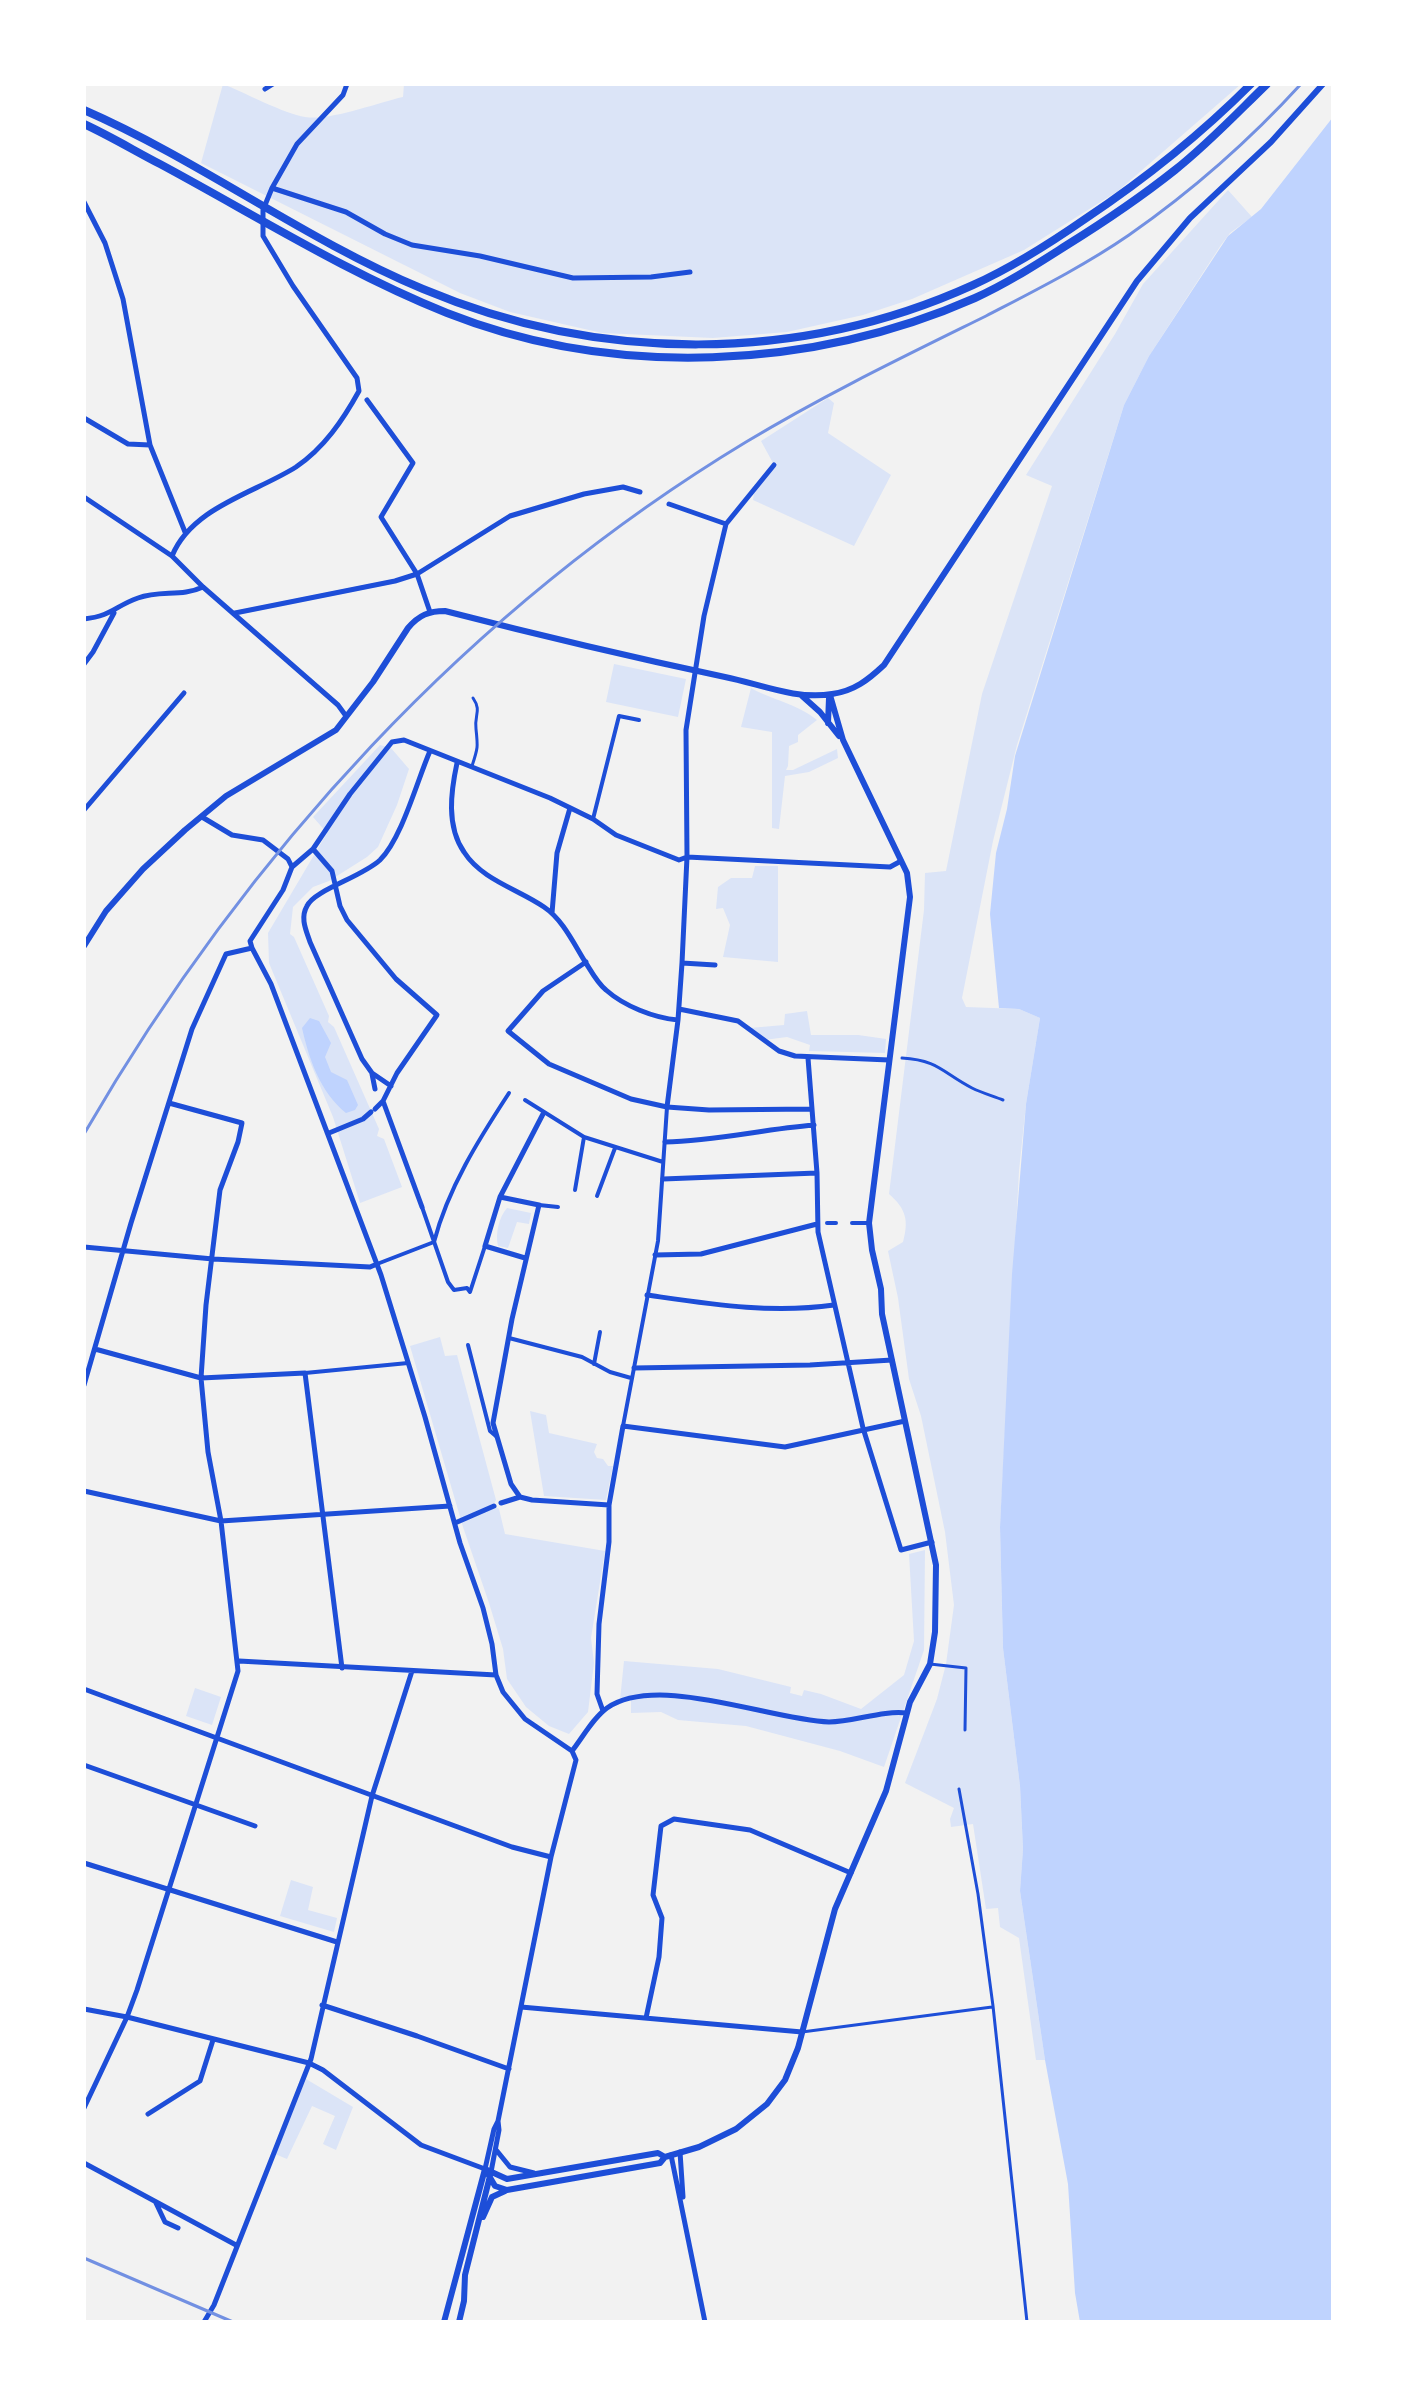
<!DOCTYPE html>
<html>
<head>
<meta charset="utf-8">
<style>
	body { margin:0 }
	#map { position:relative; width:1417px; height:2406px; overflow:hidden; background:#f2f2f2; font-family:"PT Sans",sans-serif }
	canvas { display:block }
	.frame { position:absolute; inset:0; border:86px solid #fff; pointer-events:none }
</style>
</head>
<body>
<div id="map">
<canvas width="1417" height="2406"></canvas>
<div class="frame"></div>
</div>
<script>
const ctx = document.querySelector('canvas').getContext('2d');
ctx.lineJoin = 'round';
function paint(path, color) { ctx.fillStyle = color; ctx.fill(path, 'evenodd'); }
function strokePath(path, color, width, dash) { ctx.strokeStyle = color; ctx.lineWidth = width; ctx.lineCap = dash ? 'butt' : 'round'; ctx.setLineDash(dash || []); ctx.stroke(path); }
paint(new Path2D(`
	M223 84C243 92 285 114 305 117 331 121 376 103 403 97L404 84H1241L1118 191 1024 250 912 299 863 315 787 332 713 338 602 333 510 312 460 293 201 163Z
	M1228 190 1252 217 1230 233 1221 245 1149 356 1124 405 1017 745 993 841 962 998 966 1007 1019 1009 1040 1018 1026 1104 1019 1171 1000 1527 1003 1648 1020 1786 1023 1849 1020 1891 1045 2060H1036L1019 1938 1000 1927 998 1908 986 1909 973 1824 951 1827 950 1819 954 1808 905 1783 937 1699 946 1664 954 1605 945 1532 921 1416 909 1379 898 1298 888 1251 903 1242C909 1220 906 1209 889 1194L924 910 925 873 946 871 982 694 1052 486 1026 475 1115 334 1143 284Z
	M828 398 834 403 828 433 891 475 854 546 753 500 755 485 773 463 761 441Z
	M614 664 686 679 678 717 606 702Z
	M751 688C772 700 798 704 817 720L798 735V742L789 746 788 766 786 770H793L837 749 838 758 809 772 785 776 779 829 772 828V732L741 727Z
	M380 745 391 748 409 769 397 805 378 847 367 857 329 881 313 887 293 907 290 934 294 937 329 1016 328 1022 334 1027 379 1129 377 1136 384 1139 402 1187 360 1203 333 1117 269 963 268 933 327 833 313 817Z
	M755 866H778V962L723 957 730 925 723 908 716 909 718 887 731 878H752Z
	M807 1011 811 1035H858L886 1039 885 1053 809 1051 810 1045 787 1037 764 1040 750 1028 784 1025 785 1014Z
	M507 1208 531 1213 529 1224 517 1222 508 1248 498 1246C495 1234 499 1217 507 1208Z
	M440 1337 445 1356 457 1355 496 1500 493 1505 499 1509 505 1534 605 1551 591 1638 594 1663 588 1712 569 1734 549 1726 526 1707 507 1679 503 1649 489 1603 463 1527 410 1346Z
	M530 1411 546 1415 549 1433 597 1444 594 1452 597 1458 603 1459 608 1466H613L606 1500 544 1496Z
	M925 1550 924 1650 884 1767 840 1751 746 1726 678 1720 661 1712 631 1713V1698L620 1700 624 1661 718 1669 791 1687 790 1693 802 1696 804 1690 821 1694 861 1709 904 1675 914 1641 909 1554Z
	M195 1688 221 1697 212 1725 186 1716Z
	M291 1880 313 1887 308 1910 337 1918 334 1932 280 1916Z
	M306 2079 353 2107 336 2150 323 2144 335 2116 312 2106 287 2159 275 2154Z`), '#dbe4f7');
paint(new Path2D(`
	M1333 117V2322H1080L1075 2293 1068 2184 1045 2060 1020 1891 1023 1849 1020 1786 1003 1648 1000 1527 1012 1274 1026 1104 1040 1018 1019 1009 999 1008 990 914 996 853 1007 809 1015 756 1124 405 1149 356 1228 236 1261 209Z
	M310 1018 319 1021 331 1043 325 1057 331 1072 347 1080 358 1105 355 1110 346 1113C320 1092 309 1059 302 1028Z`), '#bfd3fe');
strokePath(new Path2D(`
	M472 766C478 748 478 747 476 729 474 715 482 711 473 698
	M902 1058C938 1060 943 1073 972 1088 982 1093 993 1096 1003 1100
	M930 1664 966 1668 965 1730
	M959 1789 978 1894 993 2006 1027 2322
	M802 2032 992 2007`), '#1d4ed8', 3);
strokePath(new Path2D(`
	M593 819 619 716 639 720
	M525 1100 584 1137 663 1162
	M575 1190 584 1137
	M597 1196 615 1148
	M539 1205 558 1207
	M422 1207 448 1282 454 1290 467 1288 470 1292 485 1246
	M827 1223H836
	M852 1223H869
	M434 1242C448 1188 479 1139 509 1093
	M377 1264 434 1242
	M509 1338 582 1357 610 1372 631 1378
	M468 1345 490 1431 497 1437
	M594 1364 600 1332
	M305 1373 408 1363
	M623 1426 658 1241 667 1107`), '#1d4ed8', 4);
strokePath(new Path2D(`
	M265 89 273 84
	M272 188 346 212 385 234 412 245 480 256 573 278 651 277 690 272
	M84 202 105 243 123 299 150 445 185 532
	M367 400 413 463 381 517 417 574 430 612
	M84 418 128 444 150 445
	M84 497 172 556 203 587 338 705 346 716
	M669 504 726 524
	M172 556C192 507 255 493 296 467 324 448 343 420 359 391L357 378 293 286 263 236V210L272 188 297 144 343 95 347 84
	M235 613 395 581 417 574 510 516 584 494 623 487 640 492
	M84 619C112 616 115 606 138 598 160 590 182 597 203 587
	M84 664 93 652 114 613
	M457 763C451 791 446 826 464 852 482 880 518 889 544 907 562 919 573 942 584 960 590 969 597 983 606 990 624 1006 654 1018 678 1020
	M84 810 184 693
	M202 817 232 835 263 840 288 859 292 867
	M313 849 332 871 340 906 347 920 396 979 437 1015 397 1073 383 1101 375 1109
	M552 913 557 853 570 808
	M252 948 271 984 381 1275 425 1417 460 1543 483 1608 492 1644 496 1675 503 1692 525 1719 572 1751
	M252 948 250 941 283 890 292 867 313 849 350 794 392 742 404 740 550 798 593 819 616 835 679 860 687 857 890 867 901 861
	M586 962 543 991 508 1031 549 1064 631 1099 667 1107 709 1110 812 1109
	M682 963 715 965
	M679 1009 738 1021 779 1051 795 1056 889 1060
	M808 1058 817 1173 818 1232 863 1428 901 1550 932 1542
	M372 1074 375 1089
	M391 1086 372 1073 362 1059 310 942C306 930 300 918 307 906 314 890 362 877 380 860 402 838 417 781 430 751
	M383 1101 422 1207
	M667 1107 678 1020 682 963 687 857 686 730 704 616 726 524 774 465
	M329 1133 363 1119 371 1112
	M665 1142C715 1141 764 1129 814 1125
	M663 1179 817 1173
	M500 1197 539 1205 512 1319 493 1423 511 1484 520 1497 532 1500 609 1505
	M84 1247 213 1259 370 1267 377 1264
	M655 1255 701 1254 817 1224
	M525 1258 485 1246 500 1197 543 1114
	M647 1295C710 1304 770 1314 834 1305
	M95 1349 201 1378 305 1373 342 1668
	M634 1368 810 1365 892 1360
	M84 1385 131 1223 192 1029 226 954 252 948
	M84 1491 221 1521 450 1506
	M501 1503 520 1497
	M455 1523 494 1506
	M239 1661 496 1675
	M84 1689 512 1847 551 1857
	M603 1711 597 1694 599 1624 609 1542V1505L623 1426 785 1447 905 1421
	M572 1751C583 1737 593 1718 607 1708 658 1673 770 1720 829 1722 854 1722 882 1710 907 1713
	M84 1765 255 1826
	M84 1863 337 1942
	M322 2005 417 2036 509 2069
	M521 2007 802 2032
	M84 2009 127 2017 309 2063 323 2070 421 2145 485 2169 494 2129 498 2121
	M646 2018 659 1957 662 1918 653 1895 661 1826 674 1819 750 1830 851 1873
	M84 2108 127 2017 137 1990 238 1671 221 1521 208 1452 201 1378 206 1305 220 1190 238 1142 242 1123 169 1103
	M148 2114 200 2081 213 2040
	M497 2151 510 2167 534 2173
	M680 2152 683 2197
	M671 2155 705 2322
	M84 2163 236 2245
	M491 2172 499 2130 498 2121 551 1857 576 1760 572 1751
	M156 2203 165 2222 178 2228
	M204 2322 214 2305 311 2059 372 1796 412 1671`), '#1d4ed8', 5);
strokePath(new Path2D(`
	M801 695 820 712 839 736
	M828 723 829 698
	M84 946 106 911 143 869 185 830 226 796 336 730 373 682 408 628C419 615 429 611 445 611 538 635 631 657 725 677 760 684 795 700 832 694 854 691 868 680 884 665L1137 281 1190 218 1271 142 1323 84
	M485 2169 495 2186 507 2190 660 2163 665 2157 699 2147 736 2129 767 2104 785 2080 798 2048 835 1909 886 1791 910 1702 930 1664 935 1632 936 1565 882 1314 881 1289 872 1250 869 1223 910 897 907 873 843 740 830 695
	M485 2169 507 2179 658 2153 665 2157
	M483 2217 492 2197 505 2191
	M444 2322 485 2169
	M459 2322 464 2301 465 2275 490 2176`), '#1d4ed8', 6);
strokePath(new Path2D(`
	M84 110C201 161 305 240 423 289 599 363 799 364 973 285 1013 267 1049 244 1085 219 1145 179 1199 136 1251 84
	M84 124C110 136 135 151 160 164 255 215 347 273 447 313 614 379 812 370 975 298 1008 283 1037 264 1067 245 1104 222 1141 197 1175 170 1208 144 1237 113 1267 84`), '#1d4ed8', 8);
strokePath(new Path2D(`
	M84 1134C246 854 468 610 746 442 824 395 905 356 986 316 1034 291 1084 266 1129 235 1192 191 1249 141 1301 84
	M84 2258 233 2322`), '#7290e2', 3);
</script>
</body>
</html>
